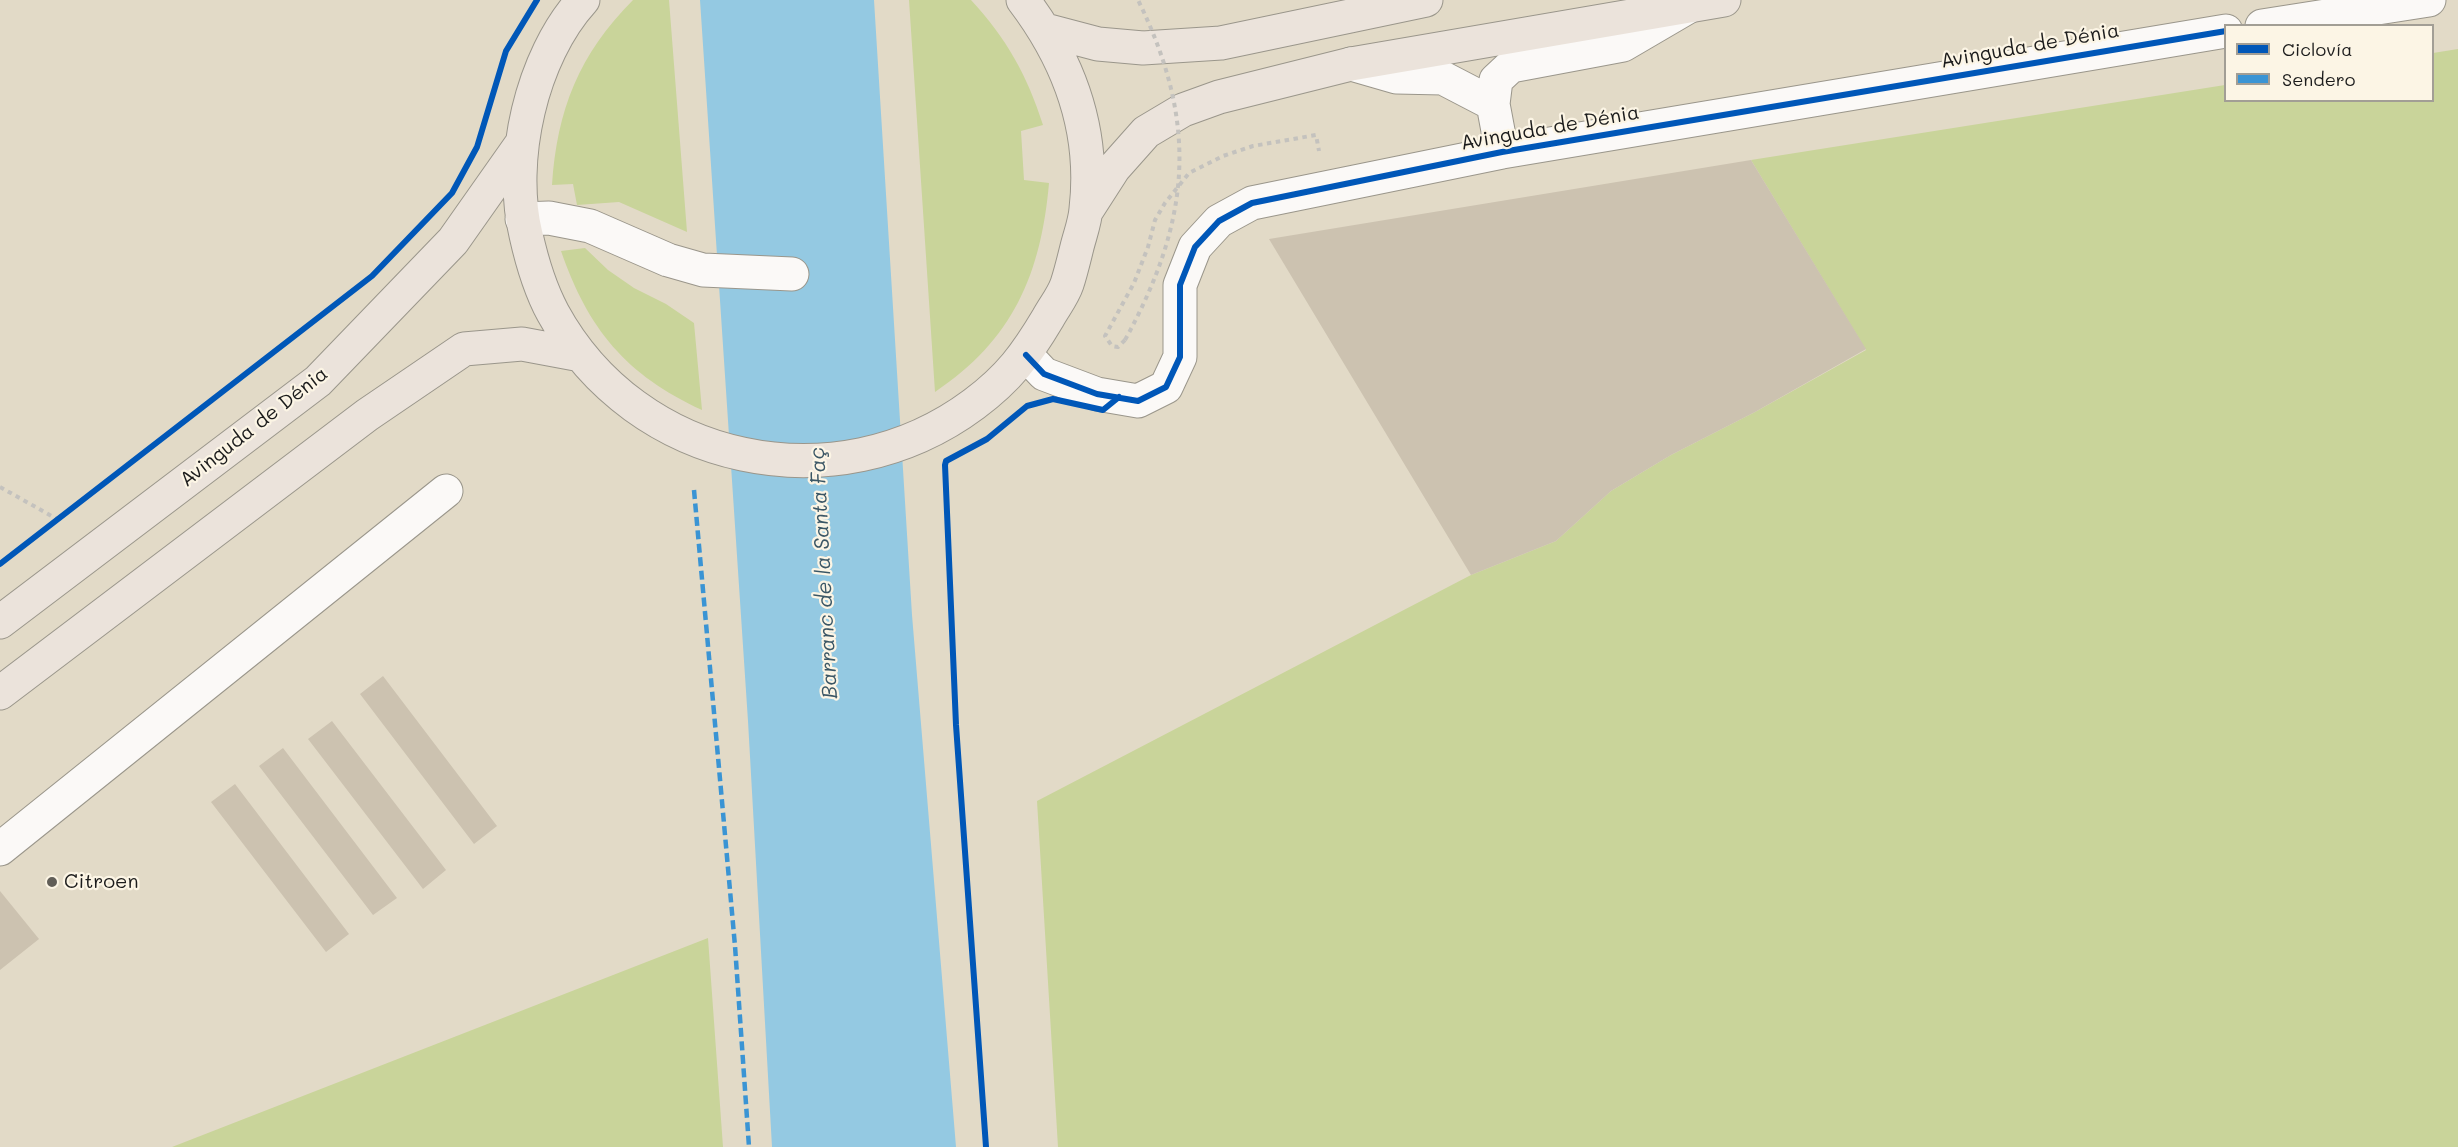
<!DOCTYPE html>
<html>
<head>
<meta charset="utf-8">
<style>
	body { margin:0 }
	#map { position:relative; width:2458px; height:1147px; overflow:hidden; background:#e2dac7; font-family:Mali,sans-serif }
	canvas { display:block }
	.legend { position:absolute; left:2224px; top:24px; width:210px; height:78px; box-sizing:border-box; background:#fcf5e5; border:2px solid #a29e95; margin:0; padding:8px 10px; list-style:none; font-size:18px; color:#1c1c1c }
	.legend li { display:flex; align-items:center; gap:12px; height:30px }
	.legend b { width:30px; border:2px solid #a29e95 }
</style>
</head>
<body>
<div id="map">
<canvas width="2458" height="1147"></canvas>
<ul class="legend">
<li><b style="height:8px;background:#0057b8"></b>Ciclovía</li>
<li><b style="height:8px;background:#3a94d4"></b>Sendero</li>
</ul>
</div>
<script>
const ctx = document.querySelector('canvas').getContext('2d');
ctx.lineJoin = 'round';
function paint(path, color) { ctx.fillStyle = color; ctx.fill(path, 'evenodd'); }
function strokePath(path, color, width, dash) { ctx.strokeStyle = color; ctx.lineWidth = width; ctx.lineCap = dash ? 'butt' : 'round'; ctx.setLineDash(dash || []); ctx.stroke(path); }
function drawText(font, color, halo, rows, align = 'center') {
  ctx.font = font + ' Mali,sans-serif'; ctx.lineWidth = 4.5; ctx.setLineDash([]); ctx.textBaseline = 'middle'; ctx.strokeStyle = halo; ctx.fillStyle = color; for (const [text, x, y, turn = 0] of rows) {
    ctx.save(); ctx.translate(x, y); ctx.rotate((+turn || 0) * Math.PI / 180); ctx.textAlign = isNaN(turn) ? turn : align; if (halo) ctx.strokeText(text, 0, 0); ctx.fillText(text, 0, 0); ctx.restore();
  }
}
paint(new Path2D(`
	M633 0H669L687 232 619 202 577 205 573 184 552 185C557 110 579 54 633 0Z
	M909 0H971C1007 39 1027 75 1043 125L1021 131 1024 180 1049 183C1041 274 1013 340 935 392Z
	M2458 49V1147H1058L1037 801 1471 575 1556 541 1611 491 1671 455 1755 412 1866 350 1751 160 2225 85 2226 100H2432L2433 53Z
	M585 248 608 270 634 288 666 304 694 323 702 410C626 375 588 329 561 251Z
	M708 938 723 1147H172Z`), '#c9d49a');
paint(new Path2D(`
	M700 0H874L912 615 956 1147H772L748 721Z`), '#94c9e2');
paint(new Path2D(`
	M1751 160 1866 349 1755 412 1671 455 1611 491 1556 541 1471 575 1269 239Z
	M383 676 497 826 474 844 360 694Z
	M332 721 446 870 423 889 308 739Z
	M283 748 397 898 373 915 259 766Z
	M235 784 349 934 326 952 211 802Z
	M0 891 39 939 0 970Z`), '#ccc2b0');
const minor = new Path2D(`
	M2262 26 2429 0
	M1351 64 1396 77 1443 78 1493 104
	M1502 152 1493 104 1496 80 1511 66 1623 45 1688 7
	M522 219 549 218 590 226 668 260 703 270 792 274
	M1026 355 1044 374 1097 394 1138 401 1166 387 1180 357V285L1195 247 1219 221 1252 203 1502 152 2226 31
	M0 849 446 491`);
const major = new Path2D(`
	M583 0C531 57 508 161 526 235 532 262 540 289 553 313 636 465 836 507 974 404 1009 378 1026 355 1048 318 1054 307 1063 296 1067 284 1071 272 1074 259 1077 247 1080 235 1085 222 1086 209 1095 131 1070 62 1023 0
	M1045 30 1098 44 1143 48 1221 43 1426 0
	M1087 210 1114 168 1146 132 1183 110 1219 97 1351 64 1724 0
	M0 622 318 381 453 241 522 143
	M0 693 367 415 464 349 522 344 581 355`);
strokePath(minor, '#9a968b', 35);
strokePath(major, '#9a968b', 35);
strokePath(new Path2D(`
	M1125 340 1118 347 1112 346 1105 336 1134 283 1148 247 1155 220 1165 203 1189 173 1223 156 1253 146 1316 135 1319 151
	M0 487 57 519`), '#c4c2be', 4, [4.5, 4.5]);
strokePath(minor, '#fbf9f7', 33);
strokePath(major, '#ebe3db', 33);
strokePath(new Path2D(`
	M1125 340C1191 220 1199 124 1138 0`), '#c4c2be', 4, [4.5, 4.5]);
strokePath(new Path2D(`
	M694 490 735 946 749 1147`), '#3a94d4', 4.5, [9, 4.5]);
strokePath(new Path2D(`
	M1026 355 1044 374 1097 394 1138 401 1166 387 1180 357V285L1195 247 1219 221 1252 203 1502 152 2226 31
	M0 564 372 276 452 193 477 147 506 51 537 0
	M986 1147 956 725 945 465 946 461 987 439 1027 406 1053 399 1103 410 1119 397`), '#0057b8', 6);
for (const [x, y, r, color] of [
	[52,882,6,"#615e58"]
]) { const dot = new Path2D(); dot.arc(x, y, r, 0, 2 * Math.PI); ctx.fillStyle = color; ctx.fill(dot); strokePath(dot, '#fcf5e5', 2); }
drawText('20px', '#1c1c1c', '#fcf5e5', [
	["Avinguda de Dénia",2030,46,-10],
	["Avinguda de Dénia",1550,128,-10],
	["Avinguda de Dénia",254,427,-38]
]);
drawText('20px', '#1c1c1c', '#fcf5e5', [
	["Citroen",64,882]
], 'left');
drawText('italic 21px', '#3a5665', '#fcf5e5', [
	["Barranc de la Santa Faç",824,573,-93]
]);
</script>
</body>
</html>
